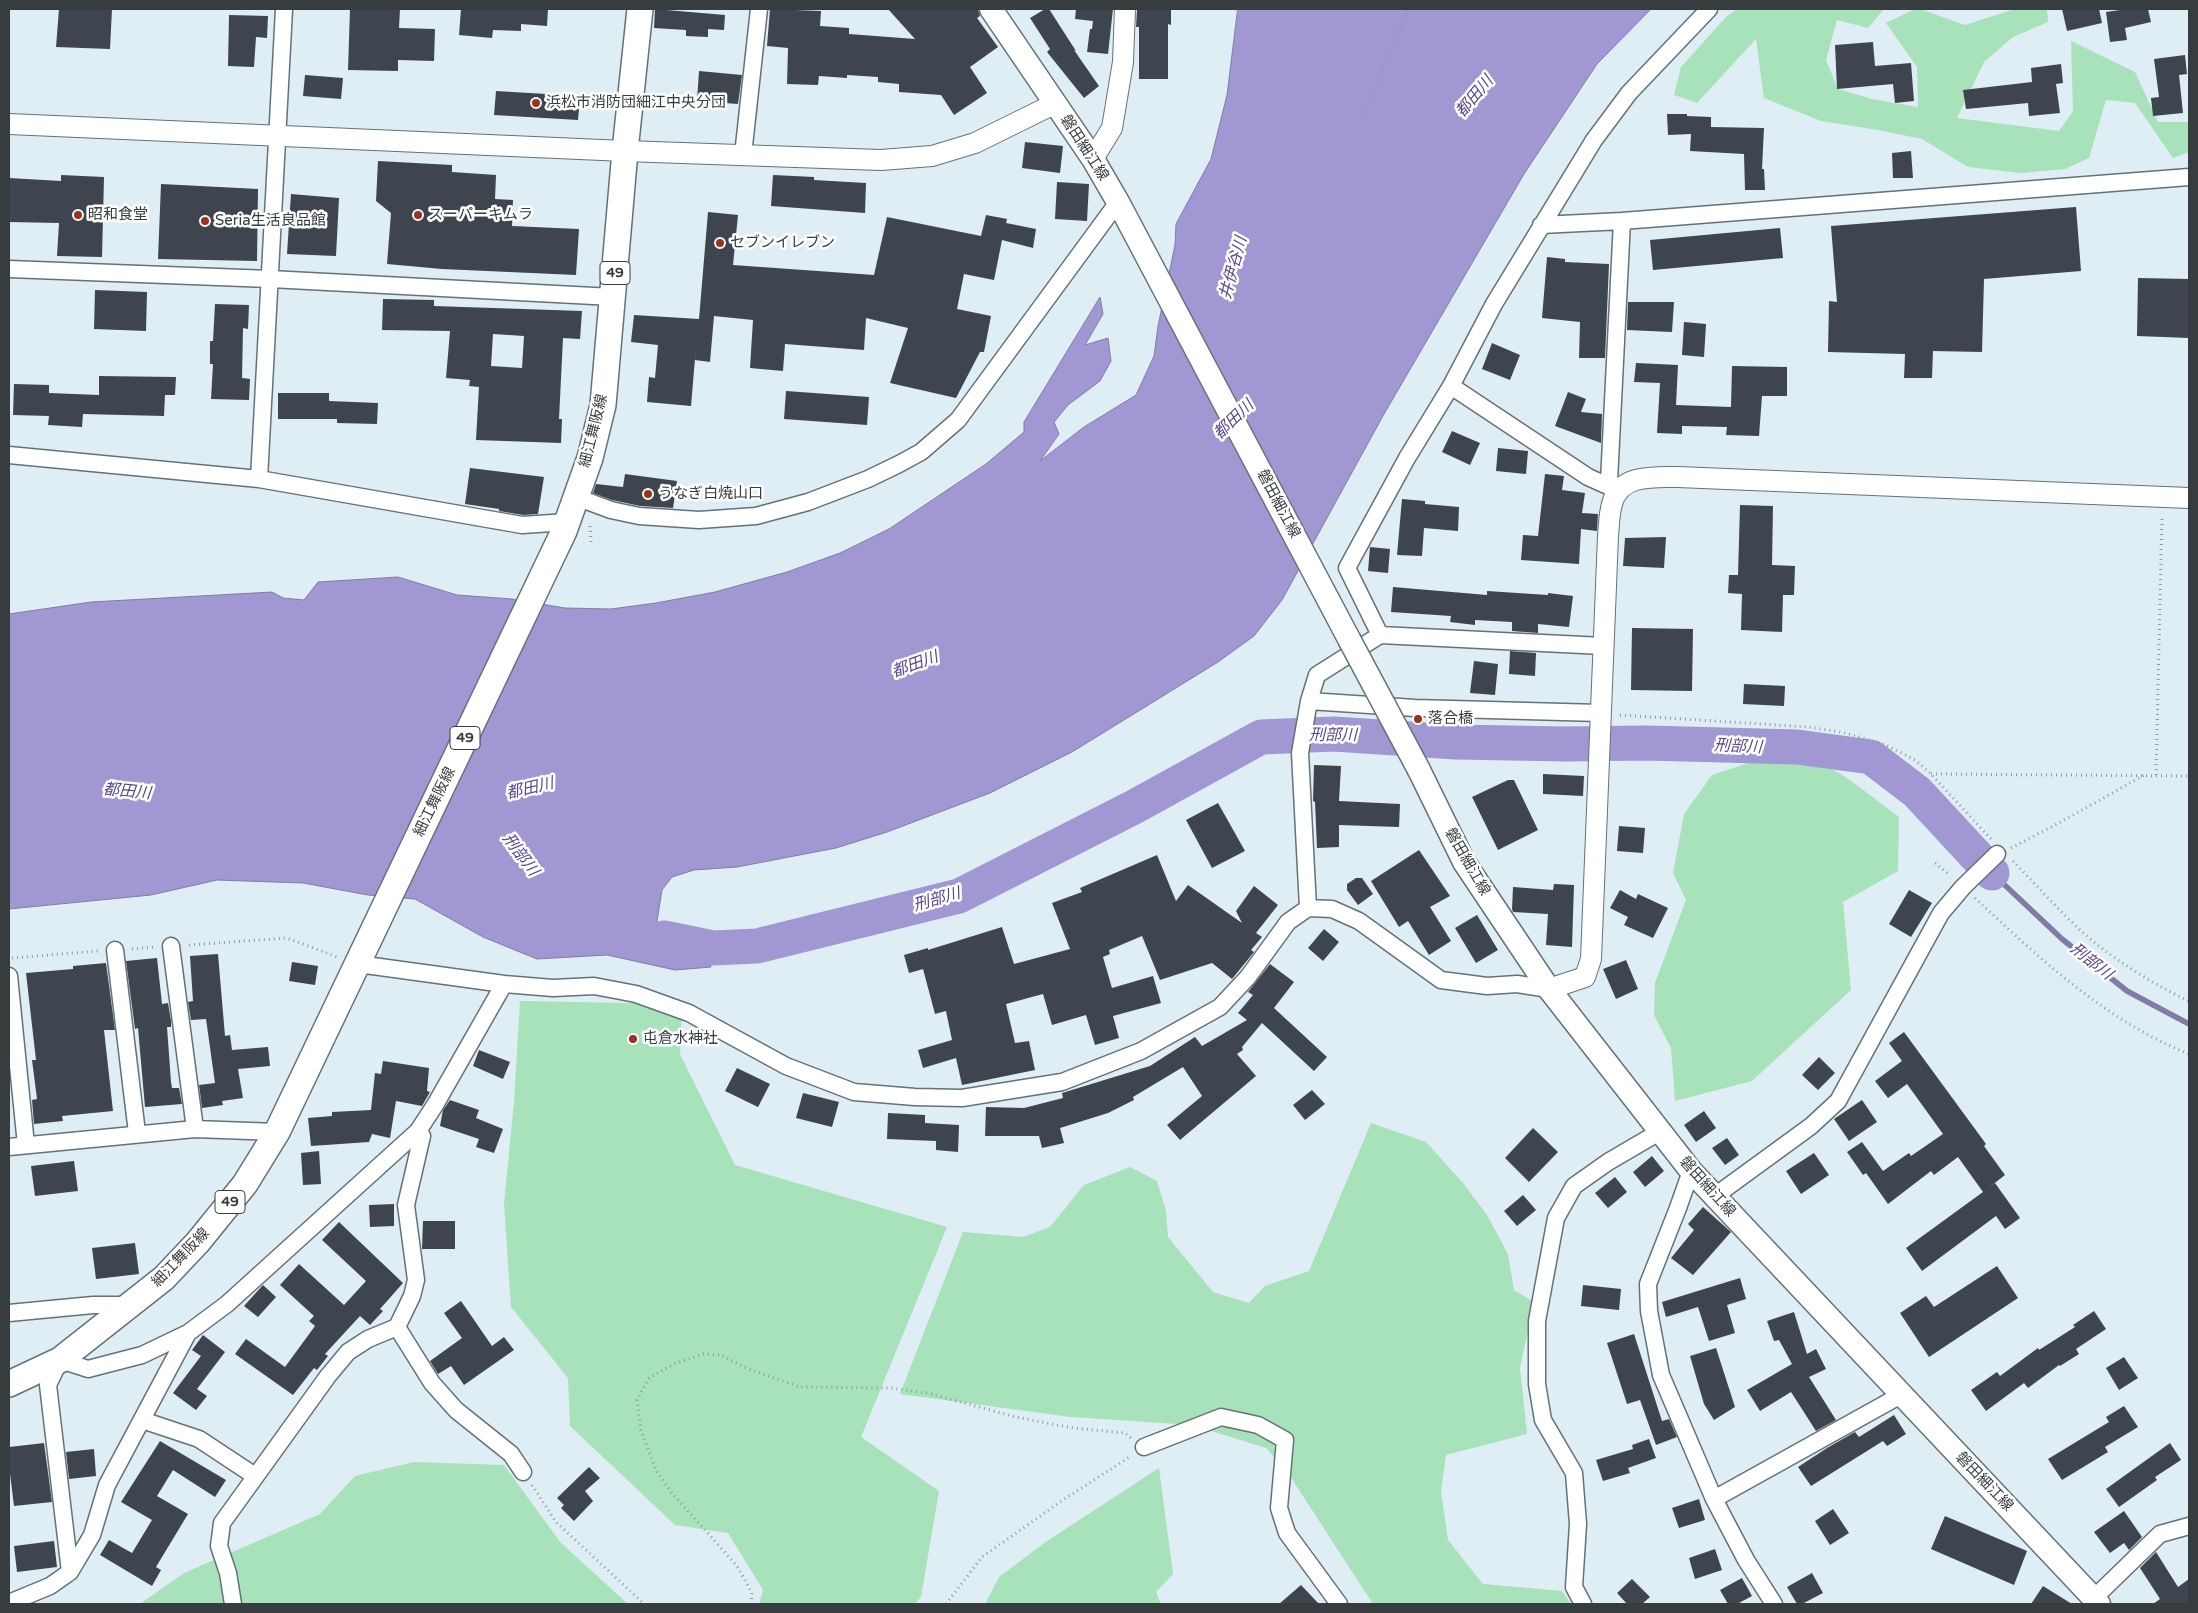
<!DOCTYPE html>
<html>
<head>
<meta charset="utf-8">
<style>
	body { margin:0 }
	#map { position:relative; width:2198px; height:1613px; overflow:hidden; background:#deeef4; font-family:"Varela Round",sans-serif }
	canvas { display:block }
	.frame { position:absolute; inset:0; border:10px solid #373d3f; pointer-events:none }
</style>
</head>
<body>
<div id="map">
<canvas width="2198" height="1613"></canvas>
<div class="frame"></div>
</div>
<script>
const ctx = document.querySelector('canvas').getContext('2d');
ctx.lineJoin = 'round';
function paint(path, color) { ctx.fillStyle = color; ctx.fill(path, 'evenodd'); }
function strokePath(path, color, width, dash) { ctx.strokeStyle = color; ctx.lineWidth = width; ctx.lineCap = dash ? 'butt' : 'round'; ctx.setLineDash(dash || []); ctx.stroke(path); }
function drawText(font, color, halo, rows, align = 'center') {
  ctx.font = font + ' "Varela Round","Noto Sans JP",sans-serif'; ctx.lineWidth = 5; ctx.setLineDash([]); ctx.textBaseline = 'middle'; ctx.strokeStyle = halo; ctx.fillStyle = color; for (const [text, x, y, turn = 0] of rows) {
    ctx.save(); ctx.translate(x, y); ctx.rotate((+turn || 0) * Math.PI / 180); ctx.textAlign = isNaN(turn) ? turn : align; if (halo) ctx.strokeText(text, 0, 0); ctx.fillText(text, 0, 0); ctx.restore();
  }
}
paint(new Path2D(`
	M1737 9H1884L1868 28 1837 20 1826 60 1838 89 1872 99 1918 107 1917 67 1886 23 1915 9H1920L1965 25 2015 9H2047L2048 22 2013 37 1984 62 1957 118 2059 131 2073 111 2071 41 2135 72 2158 122H2189V152L2173 158 2135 103 2106 100 2089 158 2065 169 2021 173 1968 167 1922 139 1878 130 1821 121 1764 98 1756 39 1697 103 1674 95 1681 67 1726 17Z
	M1797 747 1850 780 1899 817 1898 871 1843 902 1851 990 1752 1081 1675 1101 1671 1048 1654 1015 1655 983 1686 900 1673 873 1684 814 1712 775Z
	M520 1001 682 1004 680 1054 735 1165 947 1227 861 1437 939 1491 921 1597 915 1604H759L763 1590 728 1533 675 1525 570 1426 568 1378 511 1307 504 1204 514 1102Z
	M1371 1123 1426 1142 1463 1183 1487 1215 1508 1254 1514 1290 1534 1302 1520 1368 1527 1434 1446 1455 1441 1491 1448 1540 1483 1584 1562 1591 1571 1604H1373L1288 1473 1266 1448 1192 1425 1071 1417 900 1394 963 1232 1023 1237 1050 1227 1084 1185 1130 1167 1157 1181 1166 1211 1168 1237 1213 1292 1249 1303 1265 1286 1309 1271Z
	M414 1462 504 1465 561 1543 628 1604H140L184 1573 320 1514 355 1476Z
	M1159 1468 1173 1574 1156 1592 1161 1604H985L999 1577 1047 1541Z`), '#a8e2ba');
const water = new Path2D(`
	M1238 9H1651L1597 64 1524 174 1384 414 1282 600 1254 636 1218 662 1072 752 990 793 887 832 836 848 737 867 694 870 672 877 662 890 657 921 668 932 708 933 711 967 675 970 607 955 537 959 483 937 415 899 368 895 303 883 217 880 151 895 9 909V614L91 602 272 592 283 598 304 600 318 582 398 577 457 595 512 599 565 608 611 609 656 603 715 592 787 572 840 553 889 529 986 464 1024 432V422L1100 297 1103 314 1085 345 1108 338 1111 361 1100 381 1068 405 1054 422 1059 434 1040 461 1084 427 1136 395 1154 356 1158 326 1175 245 1176 224 1211 159 1227 95Z`);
paint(water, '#a097d3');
strokePath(water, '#807ca7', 1);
strokePath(new Path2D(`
	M1992 873 2062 939 2127 991 2189 1024`), '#807ca7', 5.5);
strokePath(new Path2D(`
	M664 938 713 948 757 946 959 896 1134 807 1261 737 1334 734 1456 742 1566 744 1647 743 1797 747 1871 757 1917 792 1992 873`), '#a097d3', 35);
paint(new Path2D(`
	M59 9H112L110 49 56 47Z
	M350 9H400L399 28 435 29 434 61 398 60V71L348 70Z
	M461 9H548L547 26 521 24V31L493 30 492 38 459 35Z
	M655 9 725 15 724 30 708 29V37L686 36V30L654 28Z
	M770 9 821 11 820 26 849 28V34L915 39 888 9H978L980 16 977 18 998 47 970 67 987 93 954 115 941 95 899 92V84L878 82V77L847 75V78L819 76 818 85 787 84 788 48 767 46Z
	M1045 9H1049L1076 51 1074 50 1099 86 1084 98 1047 52 1050 49 1030 18Z
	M1076 9H1113L1108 54 1087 52 1090 29H1092L1093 21 1075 19Z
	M1137 9H1171V25L1168 24V79H1139V27H1136Z
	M2062 9H2099L2102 23 2067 31Z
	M2127 9H2148L2151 22 2125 28 2127 40 2110 42 2106 12Z
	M229 15 268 16 267 38 256 37 254 67 228 66Z
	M1873 42 1875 66 1911 63 1914 101 1895 103 1893 84 1837 89 1835 45Z
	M2185 55 2187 74 2179 75 2183 113 2153 116 2151 98 2159 97 2154 59Z
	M2061 64 2063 83 2056 84 2060 113 2029 116 2028 103 1966 109 1963 90 2032 82 2031 68Z
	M699 71 742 75 738 104 697 101Z
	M305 75 343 78 341 99 303 96Z
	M496 91 580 96 578 120 494 115Z
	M1667 114H1687V116L1711 117V127L1764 128 1762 169H1764L1765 190H1745L1744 154 1690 151 1691 134 1668 135Z
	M1025 142 1063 146 1060 173 1022 168Z
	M1911 151 1913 178H1893L1892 153Z
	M378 161 452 165V172L496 175 495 199 513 200 512 226 579 229 576 275 442 269 387 264 391 213 376 201Z
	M61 175 104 177 102 257 57 256 59 223 9 222V178L61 181Z
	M773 175 814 177V180L866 183 865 213 771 206Z
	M1057 182 1089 184 1087 221 1055 219Z
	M161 184 258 189 257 261 158 259Z
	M291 194 339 198 336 256 287 254Z
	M2076 207 2081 271 1984 279 1982 352 1933 351 1932 378H1904L1905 354 1828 352 1829 301 1837 302 1831 226Z
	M708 212 738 215 733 265 874 275 887 217 981 236 986 215 1007 219 1006 223 1036 229 1033 248 1002 240 994 280 964 274 957 309 991 316 984 352H980L956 398 890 383 908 328 866 318 864 350 785 344 783 371 750 368 753 320 714 316 710 362 695 360 696 347 691 406 647 402 649 377 655 378 658 345 631 342 634 315 699 319Z
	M1780 228 1783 258 1653 270 1650 240Z
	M1547 257 1565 259V262L1609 264 1605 358H1579L1580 322 1542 318Z
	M2138 278 2189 279V338L2137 336Z
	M95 290 147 292 146 331 94 329Z
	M383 299 434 300V306L582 311 580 339 563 338 559 419H562L561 443 476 440 479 387 469 386 470 380 446 378 450 331 382 330ZM493 334 524 336 522 368 491 366Z
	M1628 302H1674L1672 332 1627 330Z
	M215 304 249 305 248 329 243 328 242 378 250 379 249 400 211 399 213 364H210V341H213Z
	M1684 322 1706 324 1704 357 1682 355Z
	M1492 343 1520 355 1510 380 1482 369Z
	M1636 363 1678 365 1676 405 1731 407 1732 366 1787 367V396H1762L1759 436 1726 435 1727 427 1682 426V434L1657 433 1660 383 1634 382Z
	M99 376 176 377 175 395H165L164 416 83 414 82 427 48 425 49 416 13 415 14 384 49 385V393L99 395Z
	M786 391 869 397 867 425 784 419Z
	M1568 392 1586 399 1581 412 1602 414 1601 443 1555 426Z
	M278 393H329V401L378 403 377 424 337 423V419H278Z
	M1452 431 1480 443 1470 465 1442 452Z
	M1498 448 1528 451 1526 474 1496 471Z
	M470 468 544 477 538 514 523 515 499 511V509L465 504Z
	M625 474 677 481 673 508 640 506 612 500 593 493 596 484 623 487Z
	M1545 474 1564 476 1562 490 1585 493 1582 513 1598 514 1597 531 1581 529 1579 564 1521 560 1523 535 1538 536Z
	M1402 499 1425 501V504L1459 507 1458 531 1424 528 1422 556 1397 555Z
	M1740 505 1773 506 1772 565 1795 566 1794 595H1783L1782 632 1741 630 1742 594 1728 593 1729 575H1738Z
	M1666 537 1664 568 1623 566 1625 538Z
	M1370 547 1390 549 1388 573 1368 571Z
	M1393 587 1487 595V591L1548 595V593L1573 596 1569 627 1538 624V633L1512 631V622L1475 620V625L1450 622 1451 616 1391 612Z
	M1632 628 1693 629 1692 691 1631 690Z
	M1510 651 1536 653 1535 676 1509 674Z
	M1474 661 1498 664 1495 695 1470 693Z
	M1744 684 1785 686 1784 706 1743 704Z
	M1314 765 1341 766 1339 801 1400 804 1399 827 1339 825V847L1317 848 1315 802 1313 801Z
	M1543 774 1584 776 1583 796 1543 794Z
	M1508 780H1514L1538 830 1498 850 1472 797Z
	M1218 803 1245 851 1212 868 1186 820Z
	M1619 826 1645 828 1643 853 1617 851Z
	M1419 850 1450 896 1430 907 1451 941 1429 955 1408 921 1399 927 1371 881Z
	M1157 855 1176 901 1188 885 1242 923 1236 911 1254 886 1278 905 1256 933 1262 937 1251 950 1254 952 1232 979 1212 963 1160 980 1142 936 1109 950 1110 954 1103 957 1112 988 1153 976 1161 1003 1113 1016 1119 1038 1095 1045 1086 1015 1052 1025 1043 994 1006 1004 1015 1043 1029 1041 1035 1070 962 1085 956 1058 923 1068 918 1050 952 1040 946 1011 935 1014 923 969 909 973 904 955 928 948V950L1002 927 1014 964 1070 949 1052 903 1082 892 1080 888Z
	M1356 878H1362L1373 894 1358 905 1347 890V884Z
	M1554 884 1574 885 1572 947 1546 945 1548 914 1513 912 1512 909 1513 887 1553 890Z
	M1620 890 1636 899 1638 894 1668 908 1653 938 1624 925 1628 917 1610 908Z
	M1909 890 1932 903 1911 937 1889 924Z
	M1477 915 1498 950 1476 963 1455 928Z
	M1324 929 1339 942 1323 961 1308 948Z
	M218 954 225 1036 230 1035 232 1050 268 1047 270 1066 238 1069 243 1098 222 1101 223 1105 202 1108 199 1085 215 1083 206 1019 191 1020 188 1002 193 1001 190 956Z
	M157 958 162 1004 168 1003 171 1021V1027H167L171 1082 172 1088H179L182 1104 145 1107 138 1028 135 1029 126 961Z
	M1626 960 1638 989 1616 999 1603 969Z
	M292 962 318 966 315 985 289 981Z
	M106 963 115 1030H104L113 1111 62 1116 63 1121 34 1124 32 1100 37 1099 32 1060H36L26 973 73 969V966Z
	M1270 964 1294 982 1274 1008 1327 1057 1314 1071 1262 1023 1242 1047 1243 1050 1237 1054 1256 1076 1180 1140 1167 1125 1202 1096 1183 1067 1133 1097 1134 1100 1108 1113 1060 1128 1064 1143 1042 1148 1039 1136H985L986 1107 1024 1108 1063 1098 1062 1093 1150 1066 1195 1037 1202 1046 1247 1020 1238 1013 1253 995 1248 992Z
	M1904 1032 1986 1144 1984 1146 2005 1175 1987 1189 1995 1183 2020 1218 2005 1229 1996 1216 1922 1271 1906 1248 1983 1192 1958 1157 1934 1175 1931 1171 1888 1204 1866 1173 1863 1175 1847 1152 1862 1142 1883 1171 1909 1153 1911 1156 1943 1134 1907 1084 1888 1098 1875 1081 1902 1061 1889 1043Z
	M479 1050 510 1062 503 1079 473 1066Z
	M1819 1057 1835 1073 1818 1090 1802 1075Z
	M383 1061 429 1068 427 1091 430 1092 422 1106 396 1101 390 1138 372 1134 369 1142 311 1146 308 1118 332 1116V1112L371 1110 375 1073 381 1074Z
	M737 1068 770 1084 758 1107 725 1091Z
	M1312 1090 1325 1104 1305 1120 1293 1105Z
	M803 1093 839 1102 832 1127 796 1118Z
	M450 1100 479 1110 476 1118 503 1129 494 1153 476 1147 479 1139 440 1126 443 1110Z
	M1862 1100 1877 1122 1849 1141 1834 1119Z
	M1704 1111 1716 1128 1696 1142 1684 1125Z
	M888 1113 925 1115V1123L959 1125 958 1152 936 1150V1141L887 1139Z
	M1533 1128 1558 1152 1529 1182 1505 1158Z
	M1727 1138 1739 1155 1725 1165 1712 1148Z
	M319 1151 321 1184 303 1185 301 1153Z
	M1814 1153 1829 1175 1801 1194 1786 1171Z
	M1652 1156 1664 1171 1645 1187 1633 1172Z
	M74 1161 78 1191 35 1196 31 1166Z
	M1615 1177 1627 1192 1608 1208 1595 1193Z
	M1523 1195 1536 1210 1517 1226 1504 1211Z
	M394 1204V1226L370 1227 369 1205Z
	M1703 1207 1731 1232 1693 1275 1671 1258 1694 1230 1688 1224Z
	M423 1221H455V1249H422Z
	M339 1222 403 1283 380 1309 383 1311 370 1325 360 1316 325 1354 328 1356 317 1370 314 1368 293 1395 235 1354 246 1339 285 1367 315 1326 309 1321 314 1316 280 1285 299 1264 344 1305 366 1281 322 1240Z
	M135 1243 139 1274 96 1279 92 1248Z
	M1997 1266 2018 1298 1929 1357 1900 1313 1926 1296 1934 1307Z
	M1740 1278 1746 1299 1727 1305 1735 1333 1709 1341 1698 1307 1666 1317 1662 1302Z
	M263 1285 276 1297 258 1317 244 1306Z
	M1583 1285 1621 1289 1619 1310 1581 1306Z
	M461 1301 492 1346 504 1337 514 1350 464 1385 451 1366 438 1374 430 1361 462 1338 444 1313Z
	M2094 1311 2106 1329 2076 1349 2079 1354 2060 1366 2059 1365 2028 1388 2024 1383 1986 1411 1971 1390 1997 1372 2000 1376 2038 1348 2039 1350 2075 1327 2073 1325Z
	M1794 1312 1807 1354 1816 1349 1826 1369 1809 1377 1836 1420 1816 1431 1791 1392 1760 1411 1747 1390 1792 1364 1779 1340 1774 1341 1767 1321Z
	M1634 1334 1662 1421 1669 1419 1677 1437 1656 1445 1640 1400 1627 1404 1607 1343Z
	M203 1335 225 1352 197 1389 207 1396 196 1410 173 1393 201 1356 192 1350Z
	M1716 1348 1735 1407 1714 1420 1704 1404 1690 1356Z
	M2124 1357 2138 1378 2119 1390 2106 1368Z
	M2124 1406 2138 1427 2105 1447 2108 1452 2062 1480 2048 1459 2109 1422 2106 1417Z
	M1894 1415 1906 1434 1887 1446 1883 1441 1811 1486 1798 1467 1827 1448 1855 1432 1859 1437Z
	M1649 1439 1656 1458 1628 1468 1630 1473 1603 1481 1596 1460 1633 1449 1632 1445Z
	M160 1441 226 1480 215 1497 173 1470 157 1496 188 1514 156 1567 161 1570 152 1586 100 1555 109 1540 132 1553 152 1520 121 1502Z
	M44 1443 52 1502 14 1506 10 1474H9V1447Z
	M2170 1443 2181 1460 2155 1477 2157 1480 2119 1507 2106 1489Z
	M94 1449 96 1476 69 1479 66 1452Z
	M589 1467 600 1478 585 1491 593 1501 574 1521 561 1508 564 1505 557 1498Z
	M1699 1499 1705 1520 1679 1528 1672 1508Z
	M1833 1509 1849 1533 1830 1545 1815 1521Z
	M2124 1511 2142 1537 2129 1550 2124 1543 2110 1553 2094 1532Z
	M1945 1516 2027 1551 2014 1585 1931 1549Z
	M54 1541 57 1567 17 1572 14 1546Z
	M1715 1549 1722 1570 1695 1579 1689 1558Z
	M2156 1552 2178 1587 2189 1579V1604H2153L2160 1599 2140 1568Z
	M1812 1573 1823 1593 1802 1604H1797L1787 1587Z
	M1742 1578 1752 1596 1737 1604H1728L1720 1590Z
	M1632 1579 1650 1597 1642 1604H1627L1617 1593Z
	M1301 1585 1319 1604H1279Z
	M2043 1586 2072 1604H2031Z`), '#3e454f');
const minor = new Path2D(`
	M743 155 759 9
	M1541 225 1622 221
	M9 269 270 279 613 297
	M1451 386 1588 477 1617 490
	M9 455 259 479 522 525 567 522
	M259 479 284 9
	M1619 491 1609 481 1622 221 2189 177
	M576 497 611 510 639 516 699 520 756 516 808 502 868 479 899 464 921 452 958 420 1118 202
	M1380 635 1603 646
	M1309 701 1415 708 1600 713
	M1308 908 1300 753 1309 701 1317 675 1380 635 1347 568 1407 458 1451 386 1494 304 1594 140 1629 93 1709 9
	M171 946 195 1129
	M115 950 137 1133
	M358 964 504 984 553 988 594 986 636 994 689 1013 786 1066 854 1092 915 1097 962 1098 1062 1082 1141 1051 1220 1007 1248 977 1288 922 1308 908 1332 909 1359 921 1441 980 1487 986 1517 984 1549 989
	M9 976 26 1145
	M9 1147 195 1129 277 1132
	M1691 1171 1678 1208 1648 1284 1649 1311 1661 1375 1714 1499 1746 1560 1774 1604
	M1715 1196 1811 1126 1838 1101 1941 913 1963 887 1997 854
	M9 1313 93 1305H131
	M397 1327 412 1296 416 1280 406 1205 422 1136 418 1131
	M142 1420 199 1439 255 1476
	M1144 1447 1221 1417 1258 1425 1285 1440 1279 1508 1287 1533 1339 1604
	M1714 1499 1901 1395
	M70 1572 48 1385 60 1360 88 1369 142 1355 188 1333 227 1304 418 1131 435 1105 504 984
	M2094 1598 2160 1534 2189 1526
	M9 1603 50 1586 70 1572 92 1535 107 1485 188 1333
	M233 1604 228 1573 219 1546 222 1523 328 1376 348 1352 368 1339 397 1327 432 1383 456 1410 511 1454 523 1472
	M1583 1604 1574 1587 1578 1524 1574 1473 1543 1420 1537 1384V1321L1556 1218 1574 1186 1608 1162 1661 1131`);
const tertiary = new Path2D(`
	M9 124 625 151 881 160 932 156 975 143 1054 104
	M1093 159 1112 128 1123 62 1125 9
	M1549 989 1585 977 1591 959 1608 536C1609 526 1609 514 1612 504 1619 474 1654 477 1678 477L2189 498`);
const secondary = new Path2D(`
	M991 9 1093 159 1118 202 1349 639
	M1419 770 1464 862 1549 989 1691 1171 2099 1604`);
const primary = new Path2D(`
	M9 1384 60 1360 164 1278 198 1242 245 1184 277 1132 564 531 590 458 603 405 625 151 640 9`);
strokePath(minor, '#647277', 19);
strokePath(tertiary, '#647277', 22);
strokePath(secondary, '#647277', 25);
strokePath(primary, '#647277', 28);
strokePath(new Path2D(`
	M1362 117 1408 9
	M590 526 591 543
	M1620 715 1809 727 1846 733 1886 745 1915 760 1931 774 1991 839
	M1931 774 2189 776
	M2156 775 2162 515
	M2011 848 2059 823 2146 774
	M2013 861C2035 884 2057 908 2080 930 2108 956 2154 985 2189 1001
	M1935 863 1950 875
	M1975 898C2039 958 2106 1021 2189 1054
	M189 945 287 938 337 957
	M132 949 155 947
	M12 958 98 951
	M532 1485 556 1522 644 1604
	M751 1604 752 1593 737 1566 671 1492 656 1470 641 1431 637 1400 649 1378 674 1364 703 1354 721 1355 746 1368 800 1387 891 1388 927 1393 1016 1417 1073 1428 1125 1433 1131 1438
	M946 1604 982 1557 1063 1500 1131 1456`), '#909b9f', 3, [1, 4]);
strokePath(minor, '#fff', 16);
strokePath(tertiary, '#fff', 20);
strokePath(secondary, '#fff', 22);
strokePath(primary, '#fff', 25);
const secondaryBridge = new Path2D(`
	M1349 639 1419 770`);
strokePath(secondaryBridge, '#647277', 25, []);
strokePath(secondaryBridge, '#fff', 22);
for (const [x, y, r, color] of [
	[536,103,5,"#9b321e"],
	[78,215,5,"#9b321e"],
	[418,215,5,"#9b321e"],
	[205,221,5,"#9b321e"],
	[720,243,5,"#9b321e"],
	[648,494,5,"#9b321e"],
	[1418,719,5,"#9b321e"],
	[633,1039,5,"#9b321e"]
]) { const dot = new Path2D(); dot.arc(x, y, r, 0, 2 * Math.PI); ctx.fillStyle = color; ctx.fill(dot); strokePath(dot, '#fff', 2); }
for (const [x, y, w] of [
	[615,273,30],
	[465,738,30],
	[230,1202,30]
]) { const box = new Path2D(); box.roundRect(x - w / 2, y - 11.5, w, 23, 4); ctx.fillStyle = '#fff'; ctx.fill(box); strokePath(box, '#373d3f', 1); }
drawText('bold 14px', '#373d3f', null, [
	["49",615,273],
	["49",465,738],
	["49",230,1202]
]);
drawText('15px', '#373d3f', '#fff', [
	["浜松市消防団細江中央分団",546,103],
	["昭和食堂",88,215],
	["スーパーキムラ",428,215],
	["Seria生活良品館",215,221],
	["セブンイレブン",730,243],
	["うなぎ白焼山口",658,494],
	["落合橋",1428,719],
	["屯倉水神社",643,1039]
], 'left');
drawText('15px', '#373d3f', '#fff', [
	["磐田細江線",1084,148,57],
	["細江舞阪線",594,431,-76],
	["磐田細江線",1278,504,62],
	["細江舞阪線",435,802,-64],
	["磐田細江線",1467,862,60],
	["磐田細江線",1707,1187,48],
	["細江舞阪線",181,1258,-46],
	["磐田細江線",1984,1482,46]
]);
drawText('italic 16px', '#564690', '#fff', [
	["都田川",1475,97,-50],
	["井伊谷川",1234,268,-75],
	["都田川",1234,420,-44],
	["都田川",915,665,-20],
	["刑部川",1333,736],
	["刑部川",1738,747,3],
	["都田川",530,789,-13],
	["都田川",127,792,5],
	["刑部川",520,855,53],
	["刑部川",937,900,-16],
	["刑部川",2091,962,38]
]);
</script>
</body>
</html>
